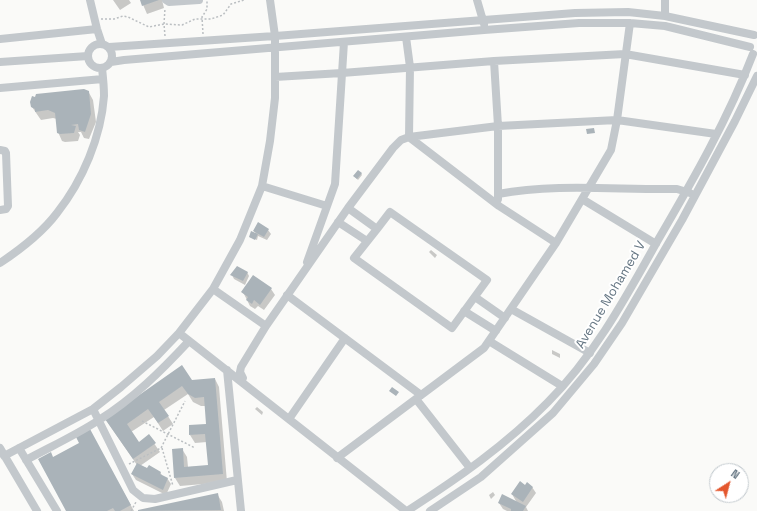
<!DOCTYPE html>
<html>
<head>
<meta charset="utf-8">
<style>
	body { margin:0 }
	#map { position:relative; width:757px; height:511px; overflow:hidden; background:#fafaf8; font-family:"Space Grotesk",sans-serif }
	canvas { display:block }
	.north { position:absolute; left:709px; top:463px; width:40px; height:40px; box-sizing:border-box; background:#fff; border:1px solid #c1c8cd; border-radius:50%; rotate:36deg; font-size:11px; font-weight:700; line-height:16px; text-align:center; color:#657683 }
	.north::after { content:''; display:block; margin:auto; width:14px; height:18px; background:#e4572e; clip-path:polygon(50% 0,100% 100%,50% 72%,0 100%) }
</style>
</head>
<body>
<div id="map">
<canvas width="757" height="511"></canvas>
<div class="north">N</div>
</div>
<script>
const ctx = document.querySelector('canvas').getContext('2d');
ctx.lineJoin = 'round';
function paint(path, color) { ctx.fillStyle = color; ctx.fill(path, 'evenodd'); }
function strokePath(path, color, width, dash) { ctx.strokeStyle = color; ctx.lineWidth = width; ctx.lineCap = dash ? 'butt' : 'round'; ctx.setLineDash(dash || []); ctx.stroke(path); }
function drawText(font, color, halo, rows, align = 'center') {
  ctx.font = font + ' "Space Grotesk",sans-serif'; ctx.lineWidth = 4; ctx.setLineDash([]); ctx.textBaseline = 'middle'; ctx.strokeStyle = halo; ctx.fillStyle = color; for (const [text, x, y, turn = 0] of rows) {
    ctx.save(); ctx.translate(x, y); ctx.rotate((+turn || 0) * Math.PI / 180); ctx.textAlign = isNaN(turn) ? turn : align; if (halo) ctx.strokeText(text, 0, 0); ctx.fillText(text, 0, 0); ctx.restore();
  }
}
paint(new Path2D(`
	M113 0H129L131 3 120 10Z
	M141 0H162L164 8 147 14Z
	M88 91 93 100 96 122 89 139 84 138 81 132H78L80 135 78 141 65 142 62 141 58 132 57 119 53 118 41 120 32 107Z
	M361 173 362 175 358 180 354 176Z
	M268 230 271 234 267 240 258 236 257 240 250 237 257 235 254 231Z
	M431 250 437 255 435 258 429 252Z
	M247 272 249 276 245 285 234 279 232 275Z
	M271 289 275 295 264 310 258 306 255 309 250 306 243 292Z
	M552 350 560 354V358L552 354Z
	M215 379 219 387 227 482 180 486 175 478 182 449 187 457 188 467 209 466 207 442 195 443 190 435 207 425 206 406H201L193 402 188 394 164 410 173 424 163 431 154 417 131 432 139 443 149 436 160 452 140 466 160 472 163 477 167 478 171 484 166 495 136 480 132 474 137 465 106 420 192 381Z
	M257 407 263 412 262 415 255 409Z
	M89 430 134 511H68L53 458 81 443Z
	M526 487H532L536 493 526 507 528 511H507L503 509 499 503H517L512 494Z
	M493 492 495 495 491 499 489 495Z
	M217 494 222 502 224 511H139Z`), '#0003');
paint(new Path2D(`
	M140 0H159L142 6Z
	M84 89 89 91 91 114 85 132 79 130 78 124 71 125 76 126 74 133 60 134 57 133 55 113 48 110 35 112V109L31 107 30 102 32 96 35 97 36 94Z
	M594 128 595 133 587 134 586 129Z
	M358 170 362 173 357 179 353 176Z
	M258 222 269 229 264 237 253 231Z
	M251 231 258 234 255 240 249 237Z
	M237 266 248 272 243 281 230 275Z
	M253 275 272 288 260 305 254 300 252 304 246 300 248 297 241 292Z
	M182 365 192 380 215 378 223 474 174 478 172 449 183 448 184 467 208 465 205 434 189 435V425L206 424 204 397 195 398 188 394 182 386 159 402 169 416 158 423 148 409 127 424 139 442 149 434 156 443 133 459 105 419Z
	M392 387 399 392 396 396 389 391Z
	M90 429 131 505 120 511H115L113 508 107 511H66L38 459 51 452 53 457 79 443 76 437Z
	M137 463 147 468 149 465 161 472 160 474 168 478 163 490 131 474Z
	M520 481 525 485 527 482 533 487 523 502 511 494Z
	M218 493 221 510 138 511V510Z
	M502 494 526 506 523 511H511V509L498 503Z`), '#aab3b9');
strokePath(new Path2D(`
	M101 19H114L123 16 128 17 149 27 164 24 182 25 195 19H211L223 15 231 4 244 0
	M203 34 202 17 207 9V1
	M165 36 164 24 165 8
	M142 421 195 448
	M162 448 173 486
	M129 464 161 448 185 401
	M131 511 136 502`), '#bbbfc2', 1.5, [2, 2]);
strokePath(new Path2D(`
	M90 0 97 29 102 44
	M166 0 169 2 199 0
	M477 0 484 24
	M665 16V0
	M406 37 410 67 409 137 499 206 556 243
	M0 39 97 29
	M88 56a12 12 0 1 1 24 0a12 12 0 1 1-24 0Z
	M109 47 275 36 575 13 628 12 665 16 754 35
	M494 61 498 126V199
	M0 62 88 56
	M111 62 124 60 484 30 579 23H630L665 26 750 47
	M275 77 342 73 494 61 625 54 745 75
	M0 88 103 79
	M0 150 5 151 6 153 8 206 6 209 0 210
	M262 186 327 206
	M498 194C556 183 617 190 677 189L690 193
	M582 199 656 244
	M348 208 377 229 390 212 487 280 452 328 354 258 377 229
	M338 222 367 241
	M307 262 335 184 344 42
	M0 263C21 249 42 233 57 213 83 180 101 137 104 96 104 87 103 77 102 68
	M213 289 266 326
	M287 295 421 395
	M475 297 505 318
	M511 309 590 353
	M464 311 496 331
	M179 333 406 511
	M489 341 562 386
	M227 370 241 511
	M241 381 243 378 240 372 241 367 266 326 348 208 393 148 401 140 409 137 498 126 617 120 716 134
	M416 399 470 468
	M93 409 133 490 143 498 155 499 237 480
	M289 419 345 338
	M0 448 37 511
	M19 448 57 511
	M4 456 93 409 121 387 157 356 179 333 213 289 240 240 262 186 270 141 275 98V36L270 0
	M337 458 484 348 556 243 611 150 617 120 630 23
	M26 460C50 447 76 435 99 420 133 399 162 370 189 341
	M407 511C457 479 506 445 548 402 595 355 626 297 658 240 693 180 728 119 753 54
	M430 511 481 477 553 413 594 364 622 323 682 220 735 121 757 76`), '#c3c8cc', 8);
drawText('13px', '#657683', '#fff', [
	["Avenue Mohamed V",611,295,-59]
]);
</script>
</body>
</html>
